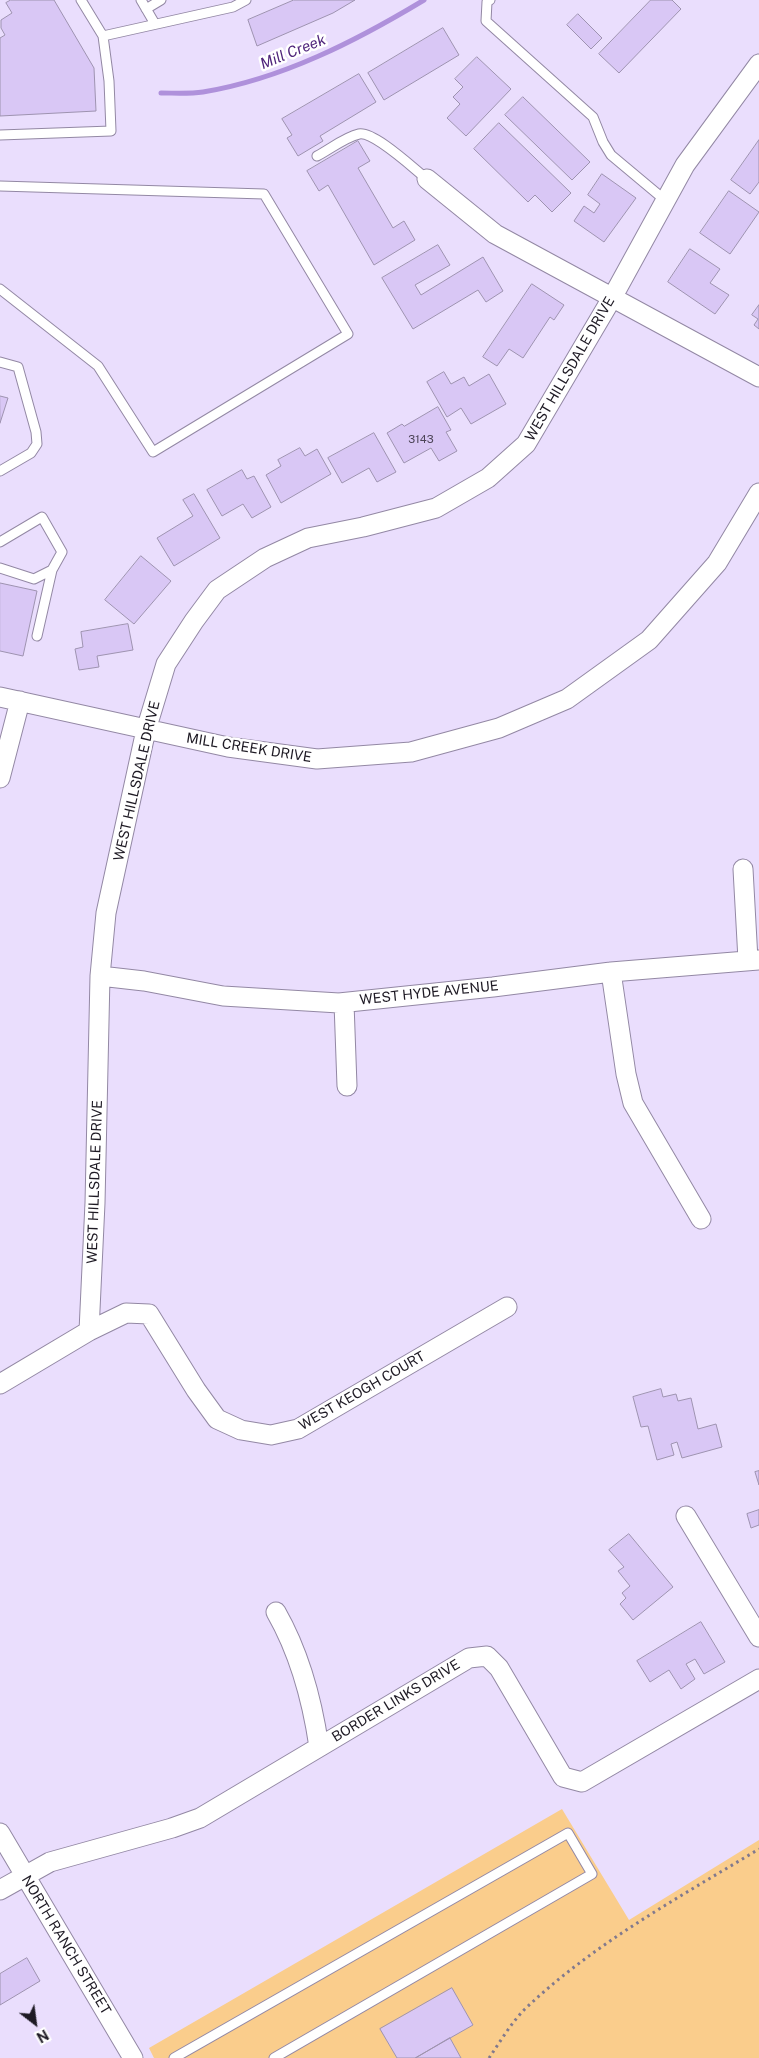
<!DOCTYPE html>
<html>
<head>
<meta charset="utf-8">
<style>
	body { margin:0 }
	#map { position:relative; width:759px; height:2058px; overflow:hidden; background:#eadefd; font-family:"Public Sans",sans-serif }
	canvas { display:block }
	.north { position:absolute; left:10px; top:1998px; width:50px; height:50px; -webkit-text-stroke:4px #fff; paint-order:stroke; rotate:150deg; font-size:14px; font-weight:700; line-height:20px; text-align:center; color:#1e1a24 }
	.north::after { content:''; display:block; margin:auto; width:18px; height:22px; background:#1e1a24; clip-path:polygon(50% 0,100% 100%,50% 72%,0 100%) }
</style>
</head>
<body>
<div id="map">
<canvas width="759" height="2058"></canvas>
<div class="north">N</div>
</div>
<script>
const ctx = document.querySelector('canvas').getContext('2d');
ctx.lineJoin = 'round';
function paint(path, color) { ctx.fillStyle = color; ctx.fill(path, 'evenodd'); }
function strokePath(path, color, width, dash) { ctx.strokeStyle = color; ctx.lineWidth = width; ctx.lineCap = dash ? 'butt' : 'round'; ctx.setLineDash(dash || []); ctx.stroke(path); }
function drawText(font, color, halo, rows, align = 'center') {
  ctx.font = font + ' "Public Sans",sans-serif'; ctx.lineWidth = 5; ctx.setLineDash([]); ctx.textBaseline = 'middle'; ctx.strokeStyle = halo; ctx.fillStyle = color; for (const [text, x, y, turn = 0] of rows) {
    ctx.save(); ctx.translate(x, y); ctx.rotate((+turn || 0) * Math.PI / 180); ctx.textAlign = isNaN(turn) ? turn : align; if (halo) ctx.strokeText(text, 0, 0); ctx.fillText(text, 0, 0); ctx.restore();
  }
}
paint(new Path2D(`
	M562 1809 629 1920 759 1840V2058H154L149 2048Z`), '#facd8c');
strokePath(new Path2D(`
	M161 93C175 93 189 94 203 92 282 79 356 41 424 0`), '#af91db', 5);
const building = new Path2D(`
	M11 0H54L94 68 96 111 0 116V38L5 35 1 28V20L12 13 6 3Z
	M294 0H355L333 13 257 46 248 20Z
	M651 0H672L681 9 619 73 599 54Z
	M578 14 602 38 591 49 567 25Z
	M443 28 459 55 384 100 368 73Z
	M477 57 511 89 466 136 447 118 460 104 453 97 463 87 455 79Z
	M359 74 376 102 320 136 323 141 298 156 287 138 292 135 282 119Z
	M523 97 590 162 572 180 505 115Z
	M499 123 571 193 552 212 535 195 528 202 474 149Z
	M759 140V182L750 194 731 180Z
	M358 141 370 161 358 168 393 228 404 221 415 240 374 265 328 185 319 191 307 171Z
	M602 174 636 198 604 242 574 221 584 206 594 213 600 204 588 195Z
	M729 191 759 212 730 254 700 233Z
	M438 245 450 265 415 285 421 295 483 257 503 291 486 302 478 290 413 329 382 278Z
	M690 249 720 269 710 283 729 295 715 314 668 282Z
	M532 284 564 305 554 320 550 317 523 358 509 349 497 366 483 357Z
	M759 305V329L754 325 758 319 752 315Z
	M444 372 451 384 464 377 469 386 489 374 506 404 471 424 461 408 447 417 427 382Z
	M0 396 8 398 0 423Z
	M438 407 451 430 446 432 457 451 439 461 431 448 404 463 387 433 402 424 404 426Z
	M374 433 396 472 377 482 369 468 342 483 328 458Z
	M300 448 305 456 317 449 331 474 281 503 266 475 281 466 278 460Z
	M242 470 247 479 254 476 271 507 252 518 243 504 222 516 207 490Z
	M194 494 220 538 174 566 157 538 193 516 183 500Z
	M141 556 171 581 134 624 105 600Z
	M0 583 37 591 23 656 0 651Z
	M128 624 133 650 97 656 99 667 79 670 75 649 83 647 81 632Z
	M661 1389 663 1397 676 1394 678 1401 691 1398 698 1429 716 1424 722 1447 682 1458 677 1442 671 1444 674 1455 657 1460 648 1426 641 1427 633 1397Z
	M759 1471V1485L755 1472Z
	M759 1510V1525L751 1528 747 1514Z
	M629 1534 673 1587 633 1620 620 1604 626 1598 622 1593 630 1586 618 1571 624 1567 609 1550Z
	M701 1622 725 1662 704 1674 695 1659 686 1664 695 1679 681 1689 669 1670 650 1682 637 1661Z
	M27 1958 40 1981 0 2005V1974Z
	M452 1988 473 2025 415 2058H397L380 2029Z
	M450 2038 461 2058H416Z`);
paint(building, '#d9c7f5');
strokePath(building, '#9e93b0', 1);
const lane = new Path2D(`
	M81 0 103 36
	M141 0 155 24
	M490 0 487 2 486 21 593 117 603 142 611 155 666 201
	M146 9 161 0
	M0 135 111 131 109 81 103 36 233 7 246 0
	M317 156C329 150 345 137 359 134 374 131 414 169 427 179
	M0 186 264 194 348 334 153 452 98 366 0 289
	M0 362 18 367 36 432 37 444 31 453 0 471
	M0 542 42 517 62 552 52 570 37 636
	M0 568 34 579 52 570
	M174 2058 568 1833 592 1874 274 2058`);
const street = new Path2D(`
	M427 179 495 234 759 377
	M0 697 228 747 317 759 411 752 499 728 567 699 649 640 717 563 759 493
	M0 778 20 701
	M743 869 748 960
	M611 972 626 1074 633 1103 701 1219
	M100 976 144 981 223 996 339 1003 493 987 611 972 759 960
	M344 1003 347 1086
	M89 1331 95 1203 100 976 106 913 146 730 166 664 194 621 217 590 265 558 308 538 363 527 436 508 488 478 526 444 612 298 685 165 759 64
	M0 1384 89 1331 126 1313 149 1314 196 1390 217 1419 241 1430 271 1435 298 1429 507 1307
	M686 1516 759 1637
	M276 1612C300 1654 312 1699 319 1747
	M0 1833 133 2058
	M0 1890 50 1862 172 1828 200 1818 469 1658 487 1656 499 1668 563 1777 582 1782 759 1679`);
strokePath(lane, '#9388a4', 11);
strokePath(street, '#9388a4', 21);
strokePath(new Path2D(`
	M489 2058C500 2042 511 2023 525 2009 593 1944 678 1898 759 1849`), '#81798d', 3, [2.5, 4]);
strokePath(lane, '#fff', 9);
strokePath(street, '#fff', 19);
drawText('11px', '#4d4558', null, [
	["3143",421,440]
]);
drawText('14px', '#1e1a24', '#fff', [
	["WEST HILLSDALE DRIVE",570,369,-60],
	["MILL CREEK DRIVE",249,748,9],
	["WEST HILLSDALE DRIVE",137,781,-77],
	["WEST HYDE AVENUE",429,993,-6],
	["WEST HILLSDALE DRIVE",95,1182,-88],
	["WEST KEOGH COURT",362,1391,-30],
	["BORDER LINKS DRIVE",396,1701,-31],
	["NORTH RANCH STREET",66,1945,59]
]);
drawText('italic 15px', '#4f247b', '#fff', [
	["Mill Creek",293,52,-22]
]);
</script>
</body>
</html>
